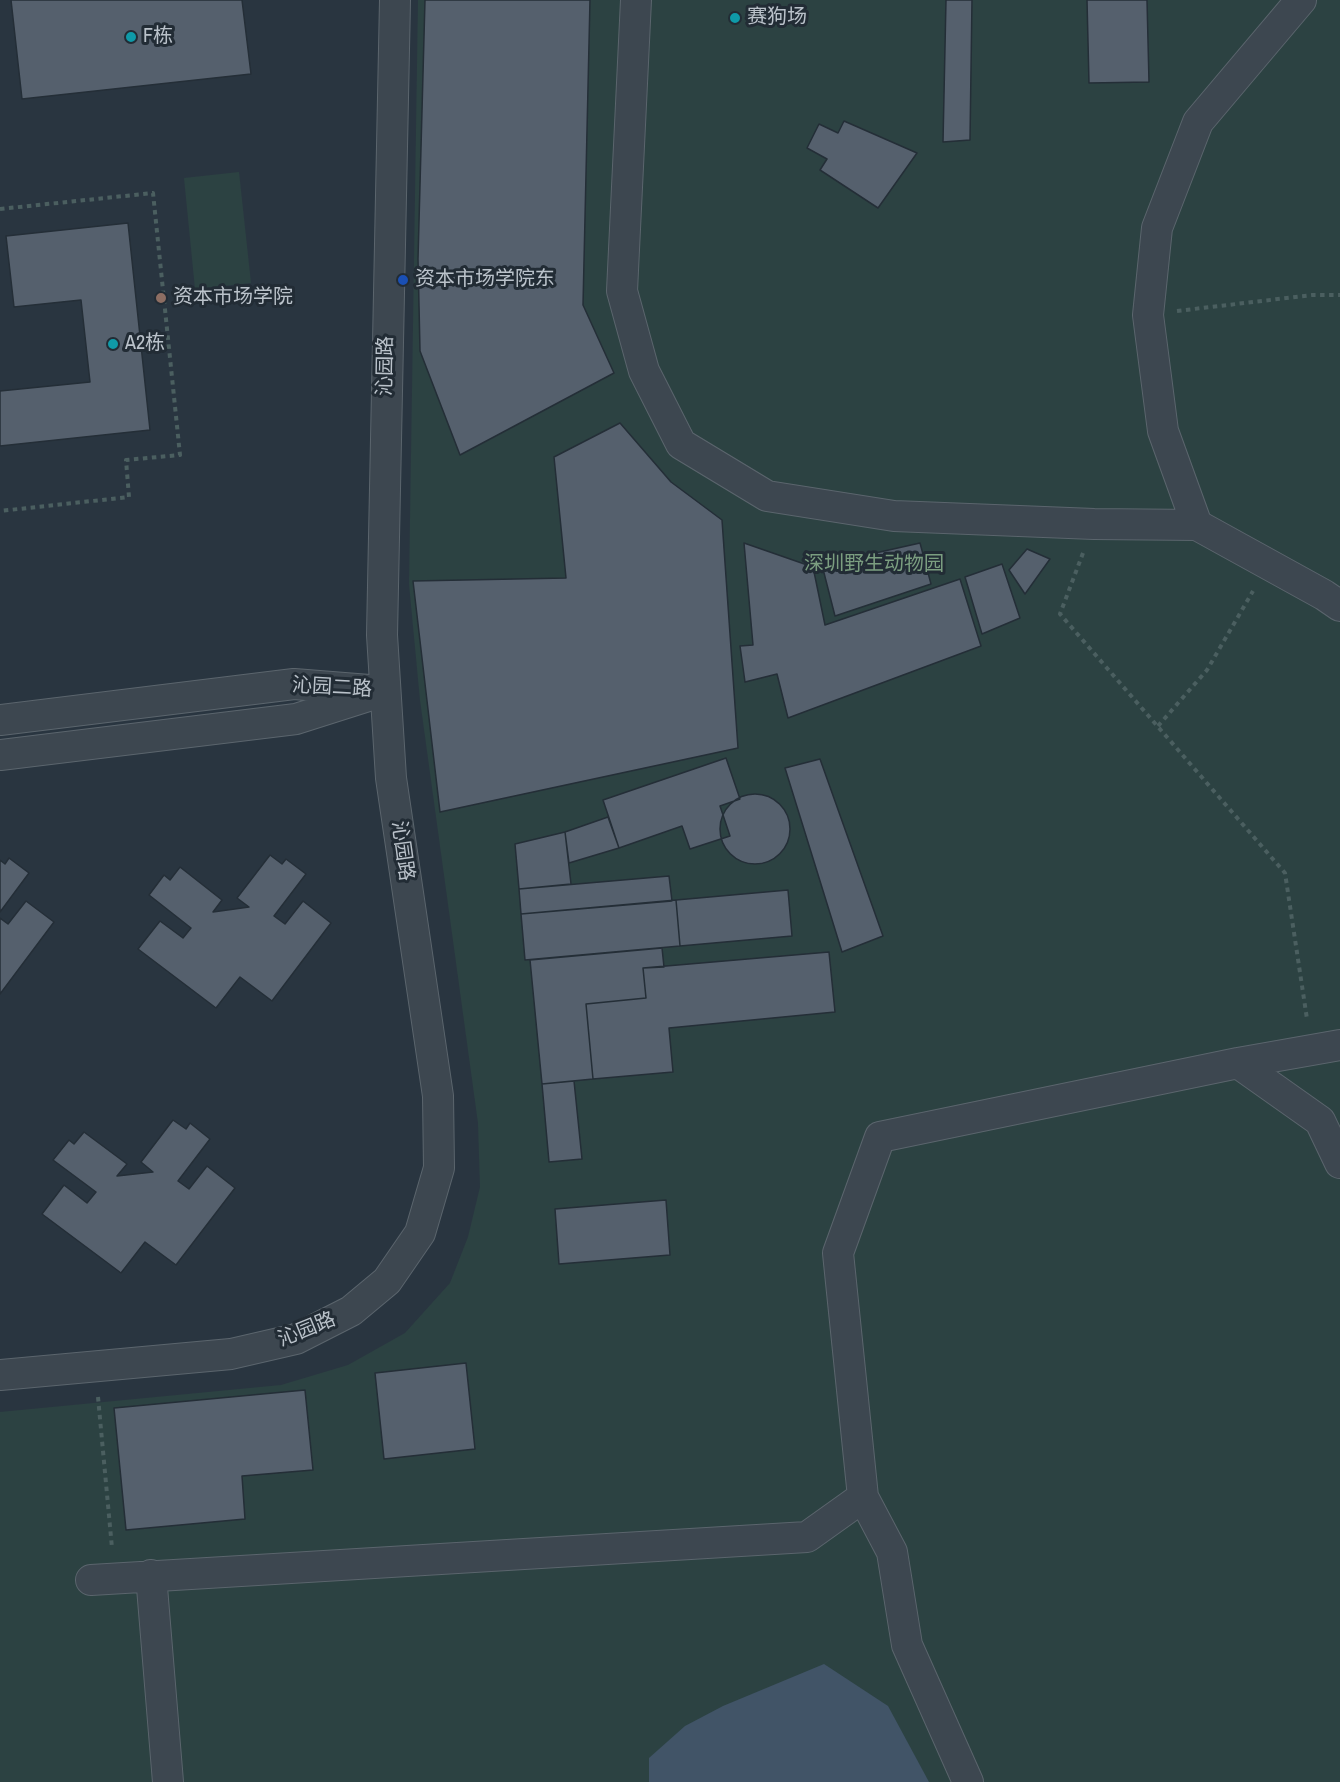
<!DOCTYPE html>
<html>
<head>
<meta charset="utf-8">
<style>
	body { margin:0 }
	canvas { display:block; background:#293540 }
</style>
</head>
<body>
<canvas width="1340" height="1782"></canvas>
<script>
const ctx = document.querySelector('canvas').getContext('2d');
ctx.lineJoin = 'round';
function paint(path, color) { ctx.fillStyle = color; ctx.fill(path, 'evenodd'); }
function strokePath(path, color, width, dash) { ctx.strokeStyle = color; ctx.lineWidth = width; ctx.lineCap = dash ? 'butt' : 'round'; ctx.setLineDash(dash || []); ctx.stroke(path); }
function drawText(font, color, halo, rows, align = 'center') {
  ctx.font = font + ' "Archivo Narrow","Noto Sans SC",sans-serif'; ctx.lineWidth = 6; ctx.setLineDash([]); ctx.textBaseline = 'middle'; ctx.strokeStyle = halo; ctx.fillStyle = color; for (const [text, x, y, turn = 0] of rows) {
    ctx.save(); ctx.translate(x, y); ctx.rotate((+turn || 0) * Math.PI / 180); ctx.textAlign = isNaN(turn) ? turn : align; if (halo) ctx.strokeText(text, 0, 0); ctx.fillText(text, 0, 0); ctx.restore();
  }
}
paint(new Path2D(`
	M418 0H1340V1782H0V1412L281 1385 348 1365 405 1333 450 1283 468 1237 480 1187 478 1123 420 700 409 584Z
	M239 172 251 283 195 289 184 178Z`), '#2c4242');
paint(new Path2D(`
	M824 1664 888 1706 929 1782H649V1758L685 1726 723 1706Z`), '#415467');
const building = new Path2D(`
	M11 0H242L251 74 22 99Z
	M425 0H590L583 305 614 373 460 455 420 351 418 259Z
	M946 0H972L970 140 943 142Z
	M1087 0H1147L1149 82 1089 83Z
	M844 121 917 153 878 208 820 170 827 159 807 148 819 124 838 133Z
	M128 223 150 430 0 446V391L90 382 81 300 14 307 6 236Z
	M620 423 671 482 722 520 738 748 440 812 413 581 566 578 554 457Z
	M744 543 813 567 825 625 960 579 981 646 788 718 777 674 745 682 740 646 753 645Z
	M920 543 931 584 835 616 822 565Z
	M1027 549 1050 559 1025 594 1009 570Z
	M1002 564 1020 618 982 634 965 577Z
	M726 758 740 799 720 806 730 836 690 849 682 826 619 848 603 800Z
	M820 759 883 936 842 952 785 768Z
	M720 829a35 35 0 1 1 70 0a35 35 0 1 1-70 0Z
	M608 817 619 848 569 863 565 832Z
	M565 832 571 884 519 889 515 844Z
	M270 855 282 864 286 859 306 874 274 916 285 924 303 901 331 923 272 1001 240 977 216 1008 138 949 160 921 183 938 191 928 149 895 164 875 170 880 180 867 222 900 213 912 249 907 237 898Z
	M9 858 29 873 0 912V860L5 864Z
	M669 876 672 901 521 914 519 889Z
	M788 890 792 936 680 946 676 900Z
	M676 900 680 946 525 960 521 914Z
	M26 901 54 922 0 994V918L8 924Z
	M662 948 664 967 643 968 646 998 586 1004 593 1079 542 1084 530 960Z
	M829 952 835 1012 669 1028 673 1072 593 1079 586 1004 646 998 643 968Z
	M574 1081 582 1159 549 1162 542 1084Z
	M173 1120 186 1129 190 1123 210 1139 178 1181 189 1189 207 1166 235 1188 176 1265 145 1242 121 1273 42 1214 64 1185 87 1203 96 1192 53 1160 69 1140 74 1144 84 1132 127 1164 117 1176 153 1172 141 1162Z
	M666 1200 670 1255 559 1264 555 1209Z
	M466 1363 475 1449 384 1459 375 1373Z
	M305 1390 313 1470 242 1476 245 1519 126 1530 114 1408Z`);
paint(building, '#55606d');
strokePath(building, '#242e37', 1.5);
const minor = new Path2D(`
	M636 0 622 291 644 371 681 444 767 496 894 516 1094 524 1197 525
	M1301 0 1198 122 1157 228 1148 315 1163 431 1197 525 1324 595 1340 606
	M0 720 294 684 369 690
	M0 755 296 719 384 691
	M1238 1063 1340 1045
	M0 1375 231 1354 296 1339 351 1311 387 1281 420 1233 439 1168 438 1096 391 778 382 635 395 0
	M151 1575 168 1782
	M91 1580 807 1537 863 1497
	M968 1782 907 1645 892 1552 863 1497 838 1253 880 1137 1238 1063 1320 1121 1340 1163`);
strokePath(minor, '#5b656d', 32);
strokePath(new Path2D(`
	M0 209 153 193 180 455 126 460 129 497 0 511
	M1177 311 1312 295H1340
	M1083 553 1060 614 1285 873 1307 1019
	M1158 726 1207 670 1253 591
	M98 1397 112 1548`), '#4b5f60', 4, [4.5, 4.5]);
strokePath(minor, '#3d4750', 30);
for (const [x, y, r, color] of [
	[735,18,6,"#0f9aa8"],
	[131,37,6,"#0f9aa8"],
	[403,280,6,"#1a4fb4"],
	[161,298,6,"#8d6e63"],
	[113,344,6,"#0f9aa8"]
]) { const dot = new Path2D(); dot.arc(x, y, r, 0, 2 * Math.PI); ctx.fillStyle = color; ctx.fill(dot); strokePath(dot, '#222c35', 2); }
drawText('20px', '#bac2ca', '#222c35', [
	["赛狗场",747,18],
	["F栋",143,37],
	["资本市场学院东",415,280],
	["资本市场学院",173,298],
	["A2栋",125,344]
], 'left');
drawText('20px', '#bac2ca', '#222c35', [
	["沁园路",386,366,-89],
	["沁园二路",332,688,3],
	["沁园路",402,851,82],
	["沁园路",307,1330,-22]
]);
drawText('20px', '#7b9e80', '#222c35', [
	["深圳野生动物园",874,565]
]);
</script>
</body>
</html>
